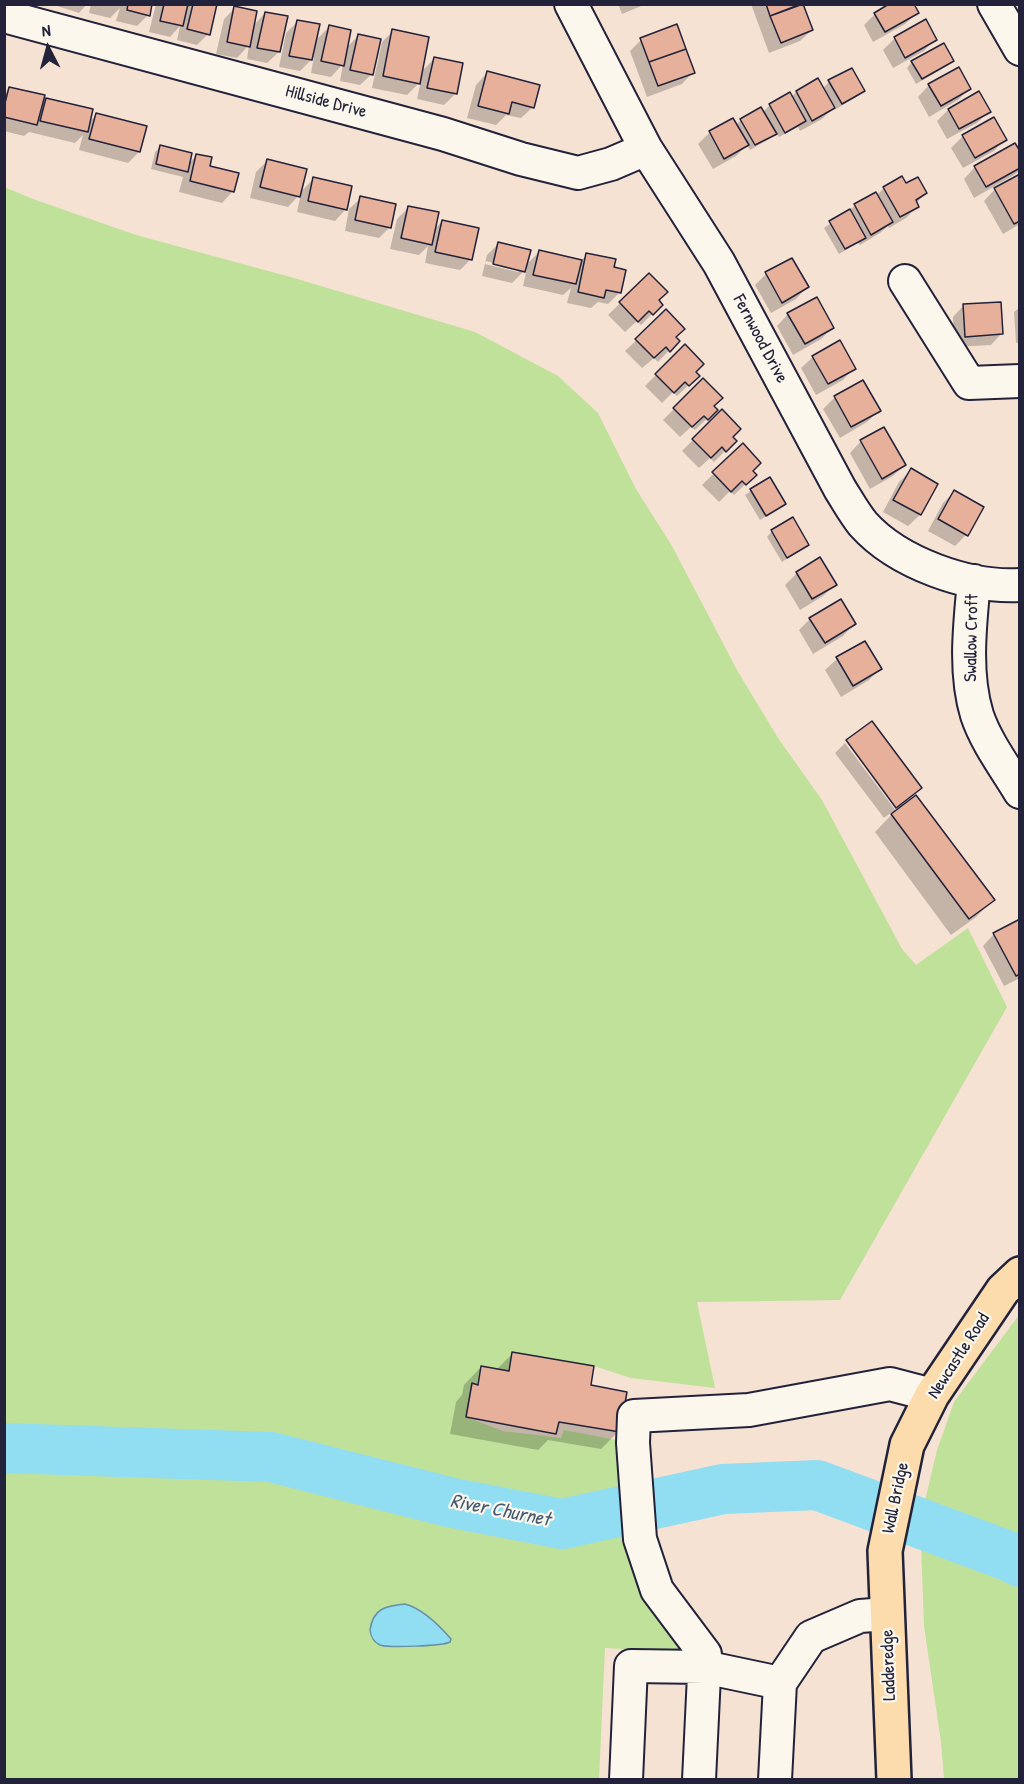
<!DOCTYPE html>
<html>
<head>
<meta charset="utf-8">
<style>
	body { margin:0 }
	#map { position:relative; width:1024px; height:1784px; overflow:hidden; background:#f5e2d3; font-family:"Patrick Hand",sans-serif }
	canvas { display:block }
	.frame { position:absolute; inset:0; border:6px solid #22223b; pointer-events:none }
	.north { position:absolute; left:18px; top:18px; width:60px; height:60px; -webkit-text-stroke:4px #fbf7ec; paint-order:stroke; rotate:354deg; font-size:16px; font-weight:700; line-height:24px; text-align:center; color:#22223b }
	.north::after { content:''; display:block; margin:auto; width:21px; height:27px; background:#22223b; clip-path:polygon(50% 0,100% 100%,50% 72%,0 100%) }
</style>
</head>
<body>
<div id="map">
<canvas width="1024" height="1784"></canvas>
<div class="frame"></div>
<div class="north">N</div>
</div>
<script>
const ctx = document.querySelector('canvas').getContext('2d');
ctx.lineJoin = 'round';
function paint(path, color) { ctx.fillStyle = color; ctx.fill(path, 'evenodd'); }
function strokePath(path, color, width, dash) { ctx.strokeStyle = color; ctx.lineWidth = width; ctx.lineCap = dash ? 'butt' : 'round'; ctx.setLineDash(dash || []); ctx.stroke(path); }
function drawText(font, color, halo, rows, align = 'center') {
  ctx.font = font + ' "Patrick Hand",sans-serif'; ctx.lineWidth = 4.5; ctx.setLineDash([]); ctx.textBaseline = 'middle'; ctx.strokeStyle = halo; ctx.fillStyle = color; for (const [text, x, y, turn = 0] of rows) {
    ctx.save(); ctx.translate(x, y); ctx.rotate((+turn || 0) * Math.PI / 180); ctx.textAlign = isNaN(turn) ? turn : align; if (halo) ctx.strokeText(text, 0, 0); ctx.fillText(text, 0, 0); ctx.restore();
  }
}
paint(new Path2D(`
	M4 187 33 199 136 235 294 278 475 332 558 376 598 413 636 489 672 546 737 670 778 738 822 800 902 949 916 965 968 928 1007 1007 840 1300 697 1302 715 1388 631 1378 594 1366 513 1352 509 1371 481 1366 478 1385 472 1384 466 1417 503 1431 561 1438 564 1430 633 1443 640 1539 705 1654 605 1648 599 1779H5Z
	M1019 1315V1779H944L941 1742 924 1626 921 1544 924 1505 937 1450 954 1402Z`), '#c0e19a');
const water = new Path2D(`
	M405 1604C423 1609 439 1625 451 1639L450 1642C443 1646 388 1648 380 1645 373 1642 371 1637 370 1630 373 1608 386 1606 405 1604Z`);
paint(water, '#91ddf2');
strokePath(water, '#6592a9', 1.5);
paint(new Path2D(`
	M51 4H87L79 13Z
	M91 4H151L148 15 137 26 116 21 120 8 110 18 89 13Z
	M156 4H216L208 34 197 45 177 40 180 26 170 37 149 32Z
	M618 4H646L622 14Z
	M751 4H802L812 30 800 41 769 53Z
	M235 8 253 26 265 13 279 52 267 63 247 59 249 45 237 58 216 54 224 19Z
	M917 13 905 24 873 42 864 25 875 14Z
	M925 21 935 39 924 51 893 68 883 50 895 38Z
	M297 22 315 41 329 27 346 48 358 36 372 74 360 85 340 81 343 64 331 77 311 73 314 57 300 71 279 67 286 33Z
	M393 31 420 73 434 59 456 93 444 105 417 99 421 81 407 95 372 88 382 42Z
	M641 40 693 72 682 84 647 97 630 51Z
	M952 61 947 66 916 84 907 68 912 62Z
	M487 73 533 107 521 118 506 115 496 125 467 118 476 85Z
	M818 80 823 88 829 82 863 91 858 96 836 109 835 106 822 119 800 131 798 127 779 137 776 132 769 139 750 150 747 145 736 156 713 169 698 144 710 132 733 120 736 125 741 120 763 112 770 105 791 98 796 92Z
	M929 85 969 89 958 100 929 117 918 97Z
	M10 88 41 105 47 99 88 123 96 115 139 152 128 163 79 150 83 135 75 143 29 132 24 136 4 131V94Z
	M978 93 989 111 977 123 947 139 937 121 948 110Z
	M963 136 1005 139 994 151 963 168 951 148Z
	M161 146 188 164 197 155 233 191 222 203 179 192 183 177 151 169 155 152Z
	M1020 154V170L1014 175 974 198 964 179 975 167Z
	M267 161 300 193 313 179 346 209 335 221 297 212 301 193 288 207 250 198 256 172Z
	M1020 176V224L1003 234 984 201 995 189Z
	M906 185 926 193 916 203 918 206 906 218 889 228 888 226 880 233 860 245 858 243 839 254 824 228 855 206 876 196 884 188Z
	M361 198 390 227 379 238 345 231 349 209Z
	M409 207 433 230 443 221 471 259 460 270 425 263 428 246 419 255 390 249 397 219Z
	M498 244 525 266 539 252 580 261 587 255 612 268 620 292 608 304 598 302 591 308 567 303 571 288 563 295 523 286 527 268 512 283 482 276 487 255ZM486 261 518 269V272L485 264Z
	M766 274 807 287 796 299 771 313 755 285Z
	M649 275 657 301 661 305 641 325 637 321 625 332 608 315Z
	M964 305 1002 333 991 345 954 347 953 317Z
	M1020 307V342L1016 343 1014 312Z
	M666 312 674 337 678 341 658 362 654 358 642 368 625 351Z
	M788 314 832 328 821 339 793 355 777 326Z
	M685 346 698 376 677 396 673 392 662 403 645 386Z
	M813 357 854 368 843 380 816 395 801 368Z
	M703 380 712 406 716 410 695 430 691 427 680 437 663 420Z
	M862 382 879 411 867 422 840 438 823 409 835 397Z
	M722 411 735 441 714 462 710 458 699 468 682 451Z
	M861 441 904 465 893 476 870 489 850 453Z
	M743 445 751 471 755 475 734 495 730 491 719 502 702 485Z
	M911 470 936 484 920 515 908 526 883 512 899 482Z
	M769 479 784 504 760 520 745 495Z
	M954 492 966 535 955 546 928 531 943 503Z
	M772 531 807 545 782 562 767 537Z
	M797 573 835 585 823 596 800 610 785 585Z
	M810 619 854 624 843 636 813 654 799 630Z
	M864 643 880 669 869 680 841 697 825 670 837 659Z
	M848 741 920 788 906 802 993 900 976 917 951 935 875 832 893 813 892 812 884 818 835 753 845 743 899 815 901 813Z
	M1020 921V978L1004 986 983 946 994 934Z
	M513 1353 589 1386 618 1432 601 1449 548 1440 538 1450 450 1434 456 1402 462 1395 464 1385 481 1367 496 1370Z`), '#0003');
strokePath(new Path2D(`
	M4 1448 271 1457 453 1503 562 1524 723 1489 817 1485 1011 1557 1020 1562`), '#91ddf2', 50);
const building = new Path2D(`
	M128 4H152L150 16 127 10Z
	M164 4H188L183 26 160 21Z
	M193 4H217L210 35 187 29Z
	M766 4H801L770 16Z
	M803 4 813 30 781 43 770 16Z
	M889 4H914L919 13 885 32 874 13Z
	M234 6 257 11 250 47 227 42Z
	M265 12 288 16 280 52 257 48Z
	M926 19 937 40 905 58 894 37Z
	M297 20 320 24 312 60 289 56Z
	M677 24 686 49 649 62 640 38Z
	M329 25 351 30 344 66 321 61Z
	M392 29 429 37 420 84 383 76Z
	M358 34 381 39 373 75 350 70Z
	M944 43 954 61 922 79 911 61Z
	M686 49 695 73 658 86 649 62Z
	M434 57 463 63 457 94 427 88Z
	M959 67 971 89 941 106 928 84Z
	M852 68 865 91 842 104 828 80Z
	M487 71 540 85 534 108 512 102 509 114 478 106Z
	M818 78 835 108 812 121 796 91Z
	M9 87 45 95 37 125 4 117V107Z
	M979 91 991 112 959 129 948 109Z
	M790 92 806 121 785 133 769 104Z
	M46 98 93 109 88 132 40 121Z
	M761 107 777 134 755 145 740 119Z
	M96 113 147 126 140 152 89 139Z
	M994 117 1007 140 975 158 962 135Z
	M733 118 749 145 724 159 709 131Z
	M1015 143 1020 151V168L986 187 974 166Z
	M160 145 192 153 188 172 156 164Z
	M196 154 212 157 210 166 239 173 234 192 190 181Z
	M267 159 307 169 300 197 260 187Z
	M1020 174V221L1014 224 994 188Z
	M902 176 906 183 918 177 927 193 916 200 919 207 900 217 883 187Z
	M313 177 352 186 347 210 308 201Z
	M876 192 893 222 871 235 854 204Z
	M360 196 396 204 391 228 355 220Z
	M408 206 439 212 432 245 401 238Z
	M850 209 866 238 845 249 829 221Z
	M442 220 479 228 472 260 435 252Z
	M498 242 531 250 525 272 493 264Z
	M539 250 582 260 576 284 533 275Z
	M586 253 616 259 614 267 626 270 621 293 606 290 604 298 578 292Z
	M792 258 809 287 782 303 765 272Z
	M649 273 668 292 659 300 663 305 653 315 649 311 638 322 619 302Z
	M817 297 834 328 805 344 787 313Z
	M1001 302 1003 334 965 337 963 304Z
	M666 309 685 329 676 337 680 341 670 352 666 347 654 358 635 339Z
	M840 340 856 369 828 384 812 356Z
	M685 344 704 364 696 372 700 376 689 386 685 382 674 393 655 374Z
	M703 378 723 398 714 406 718 410 708 420 704 416 692 427 673 408Z
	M863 380 881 411 851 427 834 396Z
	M722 409 741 429 733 437 737 441 726 452 722 447 711 458 692 439Z
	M884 427 906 465 882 479 860 440Z
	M743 443 761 463 753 471 757 475 746 485 742 481 731 492 712 472Z
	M911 468 938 484 921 515 893 500Z
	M770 477 786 504 766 516 750 489Z
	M954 490 984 507 968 536 938 519Z
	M793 517 809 545 787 558 771 530Z
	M820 557 837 585 812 599 796 572Z
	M841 599 856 624 825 643 809 618Z
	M865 641 882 669 853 686 836 657Z
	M872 721 922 788 896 808 846 740Z
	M916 795 995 900 969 919 891 814Z
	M1020 919V974L1016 976 993 933Z
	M512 1352 594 1366 591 1385 627 1392 620 1432 559 1422 556 1434 466 1417 472 1383 478 1385 481 1366 509 1371Z`);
paint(building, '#e6b09a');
strokePath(building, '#22223b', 1.5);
const minor = new Path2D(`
	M571 4 646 149 719 263 840 489C847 500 854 513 863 524 898 563 968 588 1020 585
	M994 4 1020 49
	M4 16 443 134 521 159 578 173 611 164 646 149
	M905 281 969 383 1020 381
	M974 581C970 624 964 673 977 715 986 742 1005 767 1020 792
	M626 1780 631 1666 704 1667 780 1683
	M699 1780 705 1654 657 1590 640 1539 633 1443 634 1416 749 1410 890 1384 932 1395
	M775 1780 780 1683 811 1637 860 1616 887 1614`);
const highway = new Path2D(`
	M894 1780 885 1551 907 1445 932 1395 1003 1290 1020 1274`);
strokePath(minor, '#22223b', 36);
strokePath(highway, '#22223b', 38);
strokePath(minor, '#fbf7ec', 32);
strokePath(highway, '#fcdcac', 33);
drawText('18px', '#22223b', '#fbf7ec', [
	["Hillside Drive",326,102,15],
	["Fernwood Drive",760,339,62],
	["Swallow Croft",972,638,-89],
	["Newcastle Road",959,1356,-57],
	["Wall Bridge",896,1498,-78],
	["Ladderedge",889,1665,-92]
]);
drawText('italic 20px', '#435a72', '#fbf7ec', [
	["River Churnet",500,1511,11]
]);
</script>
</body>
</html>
